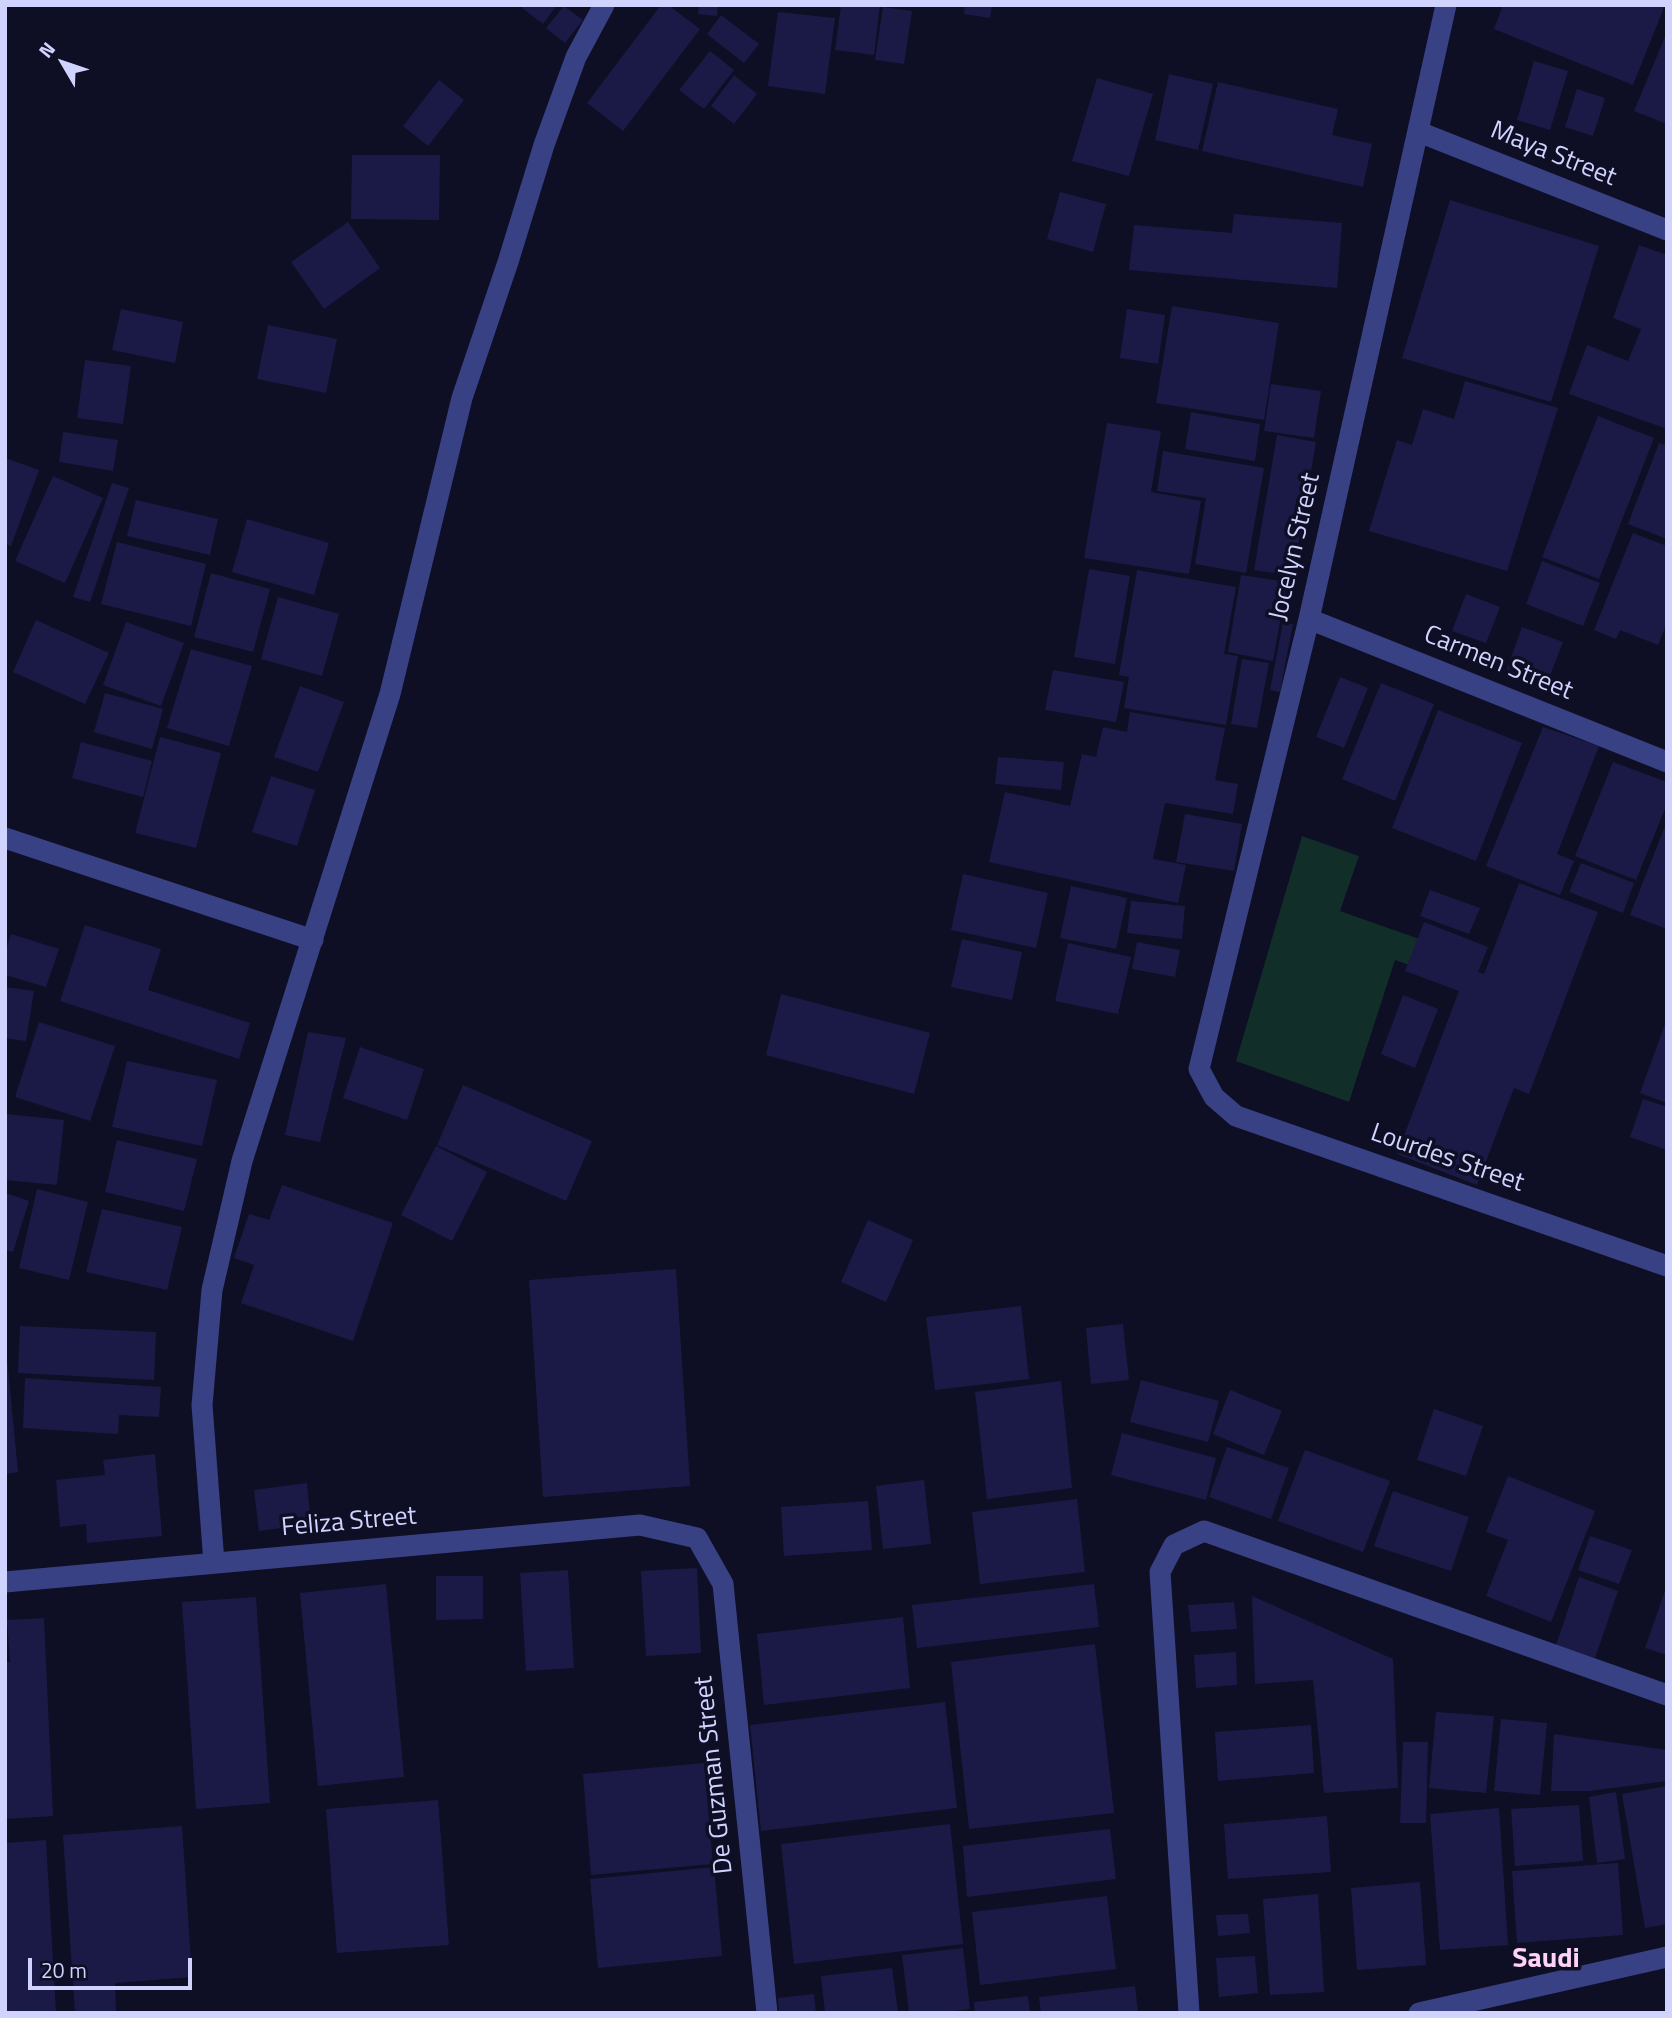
<!DOCTYPE html>
<html>
<head>
<meta charset="utf-8">
<style>
	body { margin:0 }
	#map { position:relative; width:1672px; height:2018px; overflow:hidden; background:#0e0e24; font-family:"Titillium Web",sans-serif }
	canvas { display:block }
	.frame { position:absolute; inset:0; border:7px solid #d1d3ff; pointer-events:none }
	.north { position:absolute; left:28px; top:28px; width:70px; height:70px; -webkit-text-stroke:5px #0e0e24; paint-order:stroke; rotate:309deg; font-size:19px; font-weight:700; line-height:28px; text-align:center; color:#d1d3ff }
	.north::after { content:''; display:block; margin:auto; width:24px; height:32px; background:#d1d3ff; clip-path:polygon(50% 0,100% 100%,50% 72%,0 100%) }
	.scale { position:absolute; left:28px; top:1958px; width:164px; height:32px; box-sizing:border-box; border:4px solid #d1d3ff; border-top:0; padding-left:9px; font-size:21px; line-height:24px; white-space:nowrap; color:#d1d3ff; -webkit-text-stroke:5px #0e0e24; paint-order:stroke }
</style>
</head>
<body>
<div id="map">
<canvas width="1672" height="2018"></canvas>
<div class="frame"></div>
<div class="north">N</div>
<div class="scale">20 m</div>
</div>
<script>
const ctx = document.querySelector('canvas').getContext('2d');
ctx.lineJoin = 'round';
function paint(path, color) { ctx.fillStyle = color; ctx.fill(path, 'evenodd'); }
function strokePath(path, color, width, dash) { ctx.strokeStyle = color; ctx.lineWidth = width; ctx.lineCap = dash ? 'butt' : 'round'; ctx.setLineDash(dash || []); ctx.stroke(path); }
function drawText(font, color, halo, rows, align = 'center') {
  ctx.font = font + ' "Titillium Web",sans-serif'; ctx.lineWidth = 7; ctx.setLineDash([]); ctx.textBaseline = 'middle'; ctx.strokeStyle = halo; ctx.fillStyle = color; for (const [text, x, y, turn = 0] of rows) {
    ctx.save(); ctx.translate(x, y); ctx.rotate((+turn || 0) * Math.PI / 180); ctx.textAlign = isNaN(turn) ? turn : align; if (halo) ctx.strokeText(text, 0, 0); ctx.fillText(text, 0, 0); ctx.restore();
  }
}
paint(new Path2D(`
	M1302 836 1359 856 1340 911 1459 953 1450 979 1395 960 1349 1102 1236 1061Z`), '#112e28');
paint(new Path2D(`
	M524 5H557L543 24 522 8Z
	M661 5H668L700 29 623 131 587 103Z
	M699 5H718L717 16 698 14Z
	M841 5H880L874 55 835 50Z
	M965 5H992L990 18 964 14Z
	M1503 5H1665L1633 85 1494 29Z
	M564 6 583 20 565 43 546 28Z
	M883 7 912 11 904 64 875 60Z
	M778 12 835 18 825 94 768 86Z
	M721 15 759 44 744 63 707 34Z
	M1667 32V124L1634 111Z
	M710 51 734 70 704 109 679 90Z
	M1534 61 1568 71 1550 130 1517 120Z
	M1169 74 1213 84 1198 150 1155 140Z
	M734 75 757 94 734 124 711 106Z
	M1097 78 1153 94 1129 176 1072 161Z
	M439 80 464 100 428 146 403 126Z
	M1218 82 1338 109 1332 135 1372 144 1363 187 1202 151Z
	M1577 89 1605 98 1593 136 1565 127Z
	M352 155H440L439 220 351 219Z
	M1060 192 1106 204 1093 252 1047 239Z
	M1450 200 1599 246 1551 402 1402 358Z
	M1234 214 1342 223 1337 288 1129 270 1134 225 1232 233Z
	M348 222 380 268 324 309 291 262Z
	M1639 245 1667 255V429L1569 394 1587 345 1628 361 1641 329 1613 318Z
	M1172 306 1279 323 1264 420 1156 403Z
	M121 309 183 322 175 363 112 350Z
	M1127 309 1165 315 1158 364 1120 358Z
	M268 325 337 339 326 393 257 379Z
	M85 360 131 366 123 424 77 418Z
	M1465 381 1558 408 1507 571 1369 531 1397 440 1412 445 1423 409 1454 419Z
	M1271 384 1321 391 1314 438 1264 431Z
	M1191 412 1260 424 1255 461 1185 449Z
	M1598 416 1654 438 1599 579 1542 557Z
	M1107 423 1161 431 1151 492 1201 501 1189 574 1084 558Z
	M63 432 118 440 113 471 59 462Z
	M1277 435 1316 442 1293 576 1254 570Z
	M1659 443 1667 445V539L1628 524Z
	M1163 451 1264 468 1246 573 1195 564 1206 498 1157 491Z
	M5 458 39 470 11 546 5 544Z
	M53 476 103 498 65 583 15 561Z
	M112 483 129 488 90 602 73 597Z
	M136 500 218 519 210 555 127 536Z
	M247 519 329 543 314 595 232 572Z
	M1633 533 1667 546V623L1658 645 1620 630 1616 639 1594 630Z
	M117 542 206 564 191 626 101 604Z
	M1542 561 1600 583 1583 626 1526 604Z
	M1089 569 1130 576 1115 664 1074 657Z
	M1137 570 1236 587 1224 654 1238 656 1226 725 1124 708 1129 677 1119 675Z
	M211 573 270 589 253 652 194 637Z
	M1241 575 1287 582 1273 661 1228 652Z
	M1466 594 1500 607 1486 643 1452 631Z
	M278 597 339 614 322 676 261 659Z
	M36 620 109 653 85 704 13 672Z
	M126 622 184 643 161 706 103 685Z
	M1283 622 1293 624 1280 692 1270 690Z
	M1522 627 1563 642 1546 686 1506 671Z
	M191 649 252 666 229 746 167 728Z
	M1242 659 1269 663 1257 728 1231 724Z
	M1053 670 1124 682 1116 722 1045 710Z
	M1340 677 1368 688 1344 748 1316 737Z
	M1381 683 1434 704 1395 801 1342 779Z
	M300 686 344 702 318 772 274 757Z
	M105 693 163 709 152 749 94 732Z
	M1438 710 1522 743 1476 861 1392 828Z
	M1130 712 1225 728 1215 780 1238 784 1233 814 1165 803 1153 859 1186 865 1178 903 989 862 1005 792 1070 806 1082 754 1096 757 1103 727 1127 732Z
	M1543 727 1599 746 1557 854 1574 861 1560 895 1486 866Z
	M160 737 221 753 196 848 135 833Z
	M81 742 152 761 143 797 72 778Z
	M998 757 1064 762 1061 790 995 784Z
	M1613 762 1667 782V804L1636 880 1575 856Z
	M271 776 315 790 297 846 252 832Z
	M1185 814 1242 824 1234 871 1176 862Z
	M1667 821V929L1630 915Z
	M1581 863 1634 883 1623 913 1569 892Z
	M963 874 1048 893 1036 948 951 930Z
	M1519 883 1598 912 1529 1094 1514 1088 1477 1185 1397 1154 1459 991 1405 971 1424 922 1488 947 1478 972 1484 974Z
	M1071 886 1127 898 1116 949 1060 938Z
	M1430 890 1480 908 1469 934 1420 916Z
	M1131 901 1185 906 1182 939 1127 933Z
	M85 925 161 949 148 990 250 1023 239 1059 60 1001Z
	M11 934 59 949 46 987 5 975V953Z
	M962 939 1022 952 1012 1000 951 987Z
	M1137 942 1180 950 1175 977 1132 969Z
	M1068 943 1131 957 1118 1014 1055 1001Z
	M5 987 34 991 26 1041 5 1038Z
	M781 994 930 1033 914 1094 766 1055Z
	M1403 995 1438 1009 1415 1068 1381 1054Z
	M1666 1021H1667V1103L1640 1093Z
	M39 1022 115 1046 90 1121 15 1097Z
	M308 1032 346 1038 320 1142 285 1135Z
	M360 1047 424 1069 407 1120 343 1098Z
	M127 1061 217 1080 202 1146 112 1127Z
	M463 1085 592 1141 566 1201 437 1145Z
	M1643 1099 1667 1107V1150L1630 1137Z
	M6 1114 64 1120 57 1185 5 1180Z
	M117 1140 197 1159 184 1211 105 1192Z
	M436 1146 487 1172 452 1241 401 1215Z
	M282 1185 393 1223 353 1341 241 1303 254 1265 234 1258 249 1214 269 1220Z
	M37 1189 88 1202 69 1280 19 1268Z
	M5 1193 29 1201 13 1252 5 1250Z
	M102 1209 182 1227 167 1290 86 1272Z
	M868 1220 913 1240 886 1302 841 1282Z
	M676 1269 690 1486 543 1497 529 1280Z
	M1021 1306 1029 1379 935 1390 926 1317Z
	M1123 1324 1129 1380 1091 1384 1086 1328Z
	M20 1326 156 1332 154 1380 18 1373Z
	M5 1358H7L18 1472 5 1474Z
	M25 1378 161 1387 159 1417 119 1415 118 1434 23 1428Z
	M1141 1380 1219 1401 1208 1442 1130 1422Z
	M1061 1381 1072 1488 987 1499 975 1392Z
	M1230 1390 1282 1411 1264 1455 1213 1434Z
	M1434 1409 1483 1426 1466 1476 1417 1460Z
	M1122 1433 1216 1458 1206 1500 1111 1475Z
	M1227 1447 1289 1468 1271 1519 1209 1497Z
	M1305 1450 1390 1481 1363 1552 1278 1521Z
	M155 1454 162 1536 87 1543 86 1524 60 1527 56 1480 105 1475 103 1460Z
	M1508 1476 1595 1511 1551 1622 1486 1596 1508 1540 1486 1532Z
	M924 1480 931 1544 883 1549 876 1486Z
	M307 1483 311 1524 259 1531 254 1490Z
	M1393 1491 1469 1517 1451 1571 1374 1546Z
	M1077 1499 1085 1572 980 1584 972 1512Z
	M868 1501 872 1550 784 1556 781 1507Z
	M1590 1536 1632 1550 1619 1584 1578 1570Z
	M697 1568 701 1653 646 1656 641 1571Z
	M568 1570 574 1668 526 1671 520 1573Z
	M436 1576H483V1619L436 1620Z
	M1579 1577 1618 1591 1595 1658 1556 1645Z
	M386 1584 404 1777 318 1786 300 1593Z
	M1094 1584 1099 1627 917 1648 912 1605Z
	M1666 1588H1667V1655L1645 1648Z
	M1252 1596 1393 1659 1398 1788 1324 1793 1313 1680 1255 1684Z
	M256 1597 270 1803 196 1809 182 1602Z
	M1234 1602 1237 1629 1191 1632 1188 1605Z
	M903 1617 910 1688 764 1705 757 1634Z
	M44 1618 53 1816 5 1819V1662H10L7 1620Z
	M1095 1644 1114 1813 969 1829 951 1662Z
	M1236 1652 1237 1685 1196 1688 1194 1655Z
	M945 1702 957 1808 761 1831 750 1725Z
	M1436 1712 1494 1716 1486 1793 1429 1788Z
	M1501 1719 1547 1723 1540 1795 1494 1791Z
	M1311 1725 1314 1773 1218 1781 1215 1732Z
	M1554 1734 1667 1750V1781L1590 1791H1551Z
	M1403 1742H1428L1426 1823H1400Z
	M704 1763 713 1864 591 1875 583 1774Z
	M1667 1786V1924L1645 1928 1622 1794Z
	M1616 1792 1625 1859 1597 1863 1589 1797Z
	M438 1800 449 1945 337 1953 326 1809Z
	M1579 1805 1583 1861 1515 1866 1511 1809Z
	M1499 1808 1508 1945 1440 1950 1430 1814Z
	M1327 1816 1331 1872 1228 1879 1224 1824Z
	M950 1824 963 1944 794 1964 781 1844Z
	M182 1826 192 1977 115 1983 116 2013H75L63 1835Z
	M1110 1829 1116 1879 967 1897 963 1846Z
	M46 1840 56 2013H5V1843Z
	M1618 1863 1623 1935 1517 1943 1512 1871Z
	M714 1867 722 1956 598 1968 590 1879Z
	M1420 1882 1426 1965 1357 1970 1351 1888Z
	M1318 1894 1324 1992 1270 1995 1263 1899Z
	M1107 1896 1116 1969 980 1985 972 1912Z
	M1248 1914 1250 1933 1218 1936 1216 1915Z
	M963 1948 970 2009 939 2013H909L902 1955Z
	M1255 1956 1258 1993 1219 1997 1216 1958Z
	M892 1968 898 2013H825L821 1976Z
	M1135 1986 1138 2013H1041L1039 1997Z
	M814 1994 816 2013H779L778 1998Z
	M1028 1996 1030 2013H975L974 2002Z`), '#1b1a46');
strokePath(new Path2D(`
	M1446 5 1309 619 1199 1069 1214 1097 1236 1116 1667 1266
	M1419 132 1667 230
	M1309 619 1667 762
	M5 838 313 940
	M214 1563 202 1405 212 1290 242 1161 390 694 462 398 508 262 544 145 576 57 604 5
	M5 1582 640 1525 697 1538 723 1584 767 2013
	M1189 2013 1160 1572 1174 1545 1204 1531 1667 1695
	M1419 2013 1667 1957`), '#384184', 21);
drawText('26px', '#d1d3ff', '#0e0e24', [
	["Maya Street",1553,155,22],
	["Jocelyn Street",1296,547,-77],
	["Carmen Street",1498,664,22],
	["Lourdes Street",1447,1159,19],
	["Feliza Street",349,1523,-5],
	["De Guzman Street",715,1775,-96]
]);
drawText('bold 28px', '#ffd3f6', '#0e0e24', [
	["Saudi",1546,1960]
]);
</script>
</body>
</html>
